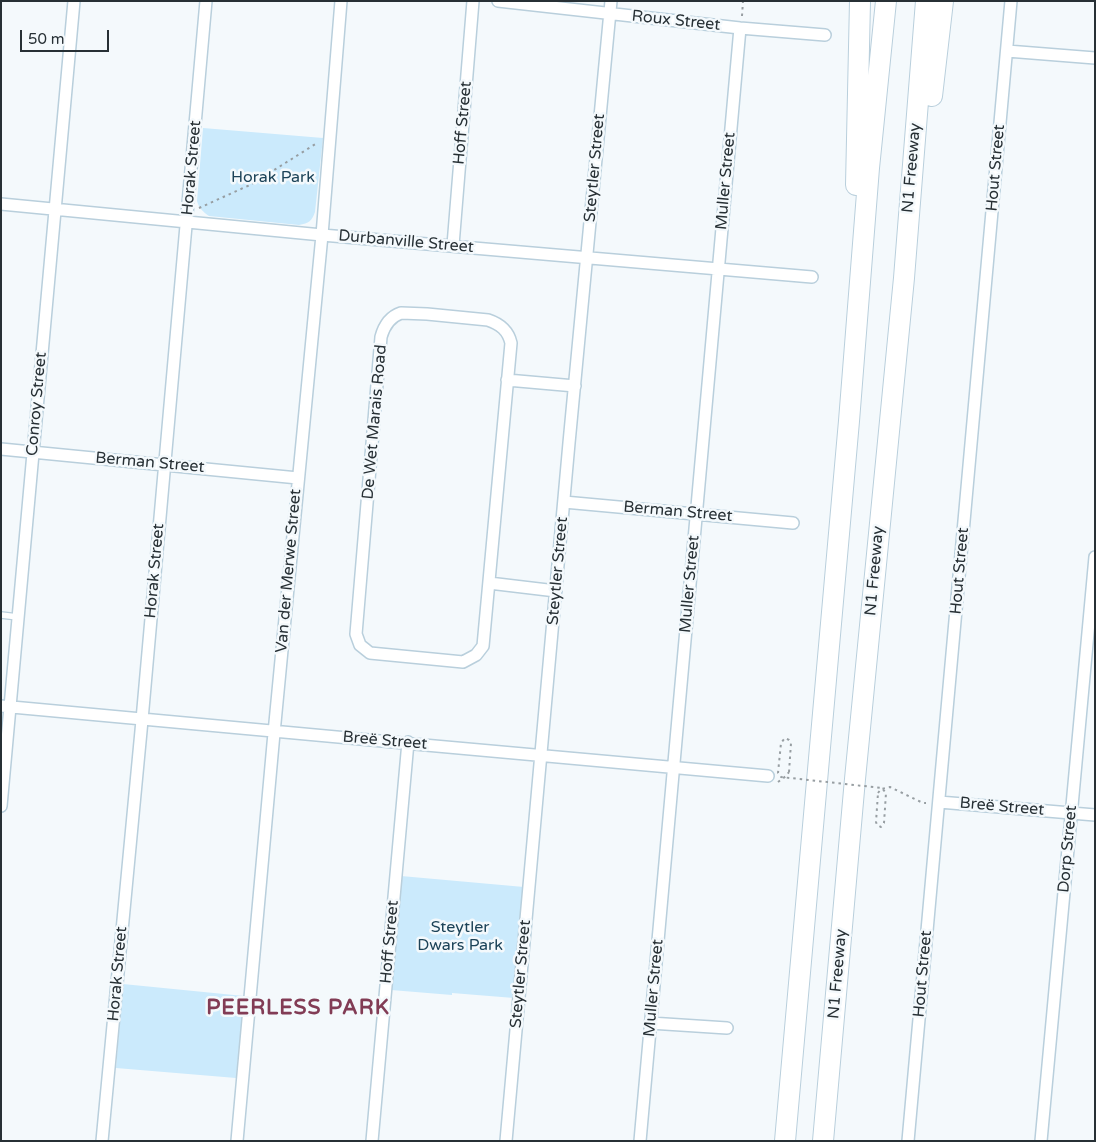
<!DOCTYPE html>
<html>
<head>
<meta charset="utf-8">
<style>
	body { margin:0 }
	#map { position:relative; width:1096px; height:1142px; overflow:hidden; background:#f4f9fc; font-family:"Varela Round",sans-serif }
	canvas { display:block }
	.frame { position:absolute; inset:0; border:2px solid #273035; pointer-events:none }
	.scale { position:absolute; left:20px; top:30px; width:89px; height:22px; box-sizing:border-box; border:2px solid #273035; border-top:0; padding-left:6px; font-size:15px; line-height:18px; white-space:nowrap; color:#273035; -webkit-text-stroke:4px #f4f9fc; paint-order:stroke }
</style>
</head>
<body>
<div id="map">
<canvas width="1096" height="1142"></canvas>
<div class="frame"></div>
<div class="scale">50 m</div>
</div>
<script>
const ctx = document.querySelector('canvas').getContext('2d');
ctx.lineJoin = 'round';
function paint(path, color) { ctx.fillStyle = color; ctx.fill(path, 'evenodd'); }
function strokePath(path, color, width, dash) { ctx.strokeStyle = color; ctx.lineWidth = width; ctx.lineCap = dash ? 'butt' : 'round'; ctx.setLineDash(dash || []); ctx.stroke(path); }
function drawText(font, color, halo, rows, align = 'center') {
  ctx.font = font + ' "Varela Round",sans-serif'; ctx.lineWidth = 5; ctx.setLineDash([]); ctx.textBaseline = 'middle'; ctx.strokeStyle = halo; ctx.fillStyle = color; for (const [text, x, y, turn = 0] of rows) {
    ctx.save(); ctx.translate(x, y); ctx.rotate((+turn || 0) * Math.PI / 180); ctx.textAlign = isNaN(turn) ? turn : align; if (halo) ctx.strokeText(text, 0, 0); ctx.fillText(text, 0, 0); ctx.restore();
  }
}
paint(new Path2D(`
	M203 128 323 138 315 212C312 221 309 223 299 225L209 216C203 212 199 208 197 201Z
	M401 876 524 887 514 998 452 993V995L391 990Z
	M123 984 244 996 236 1078 116 1068Z`), '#cbeafc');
const service = new Path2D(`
	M1 615 18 617`);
const minor = new Path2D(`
	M498 1 740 28 825 35
	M1007 51 1095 58
	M1 204 322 235 812 277
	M453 245 473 1
	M401 313 427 314 488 320C500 324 508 330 511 343L483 646 476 655 463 662 370 653 360 645 356 634 381 337C384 326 389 317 401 313Z
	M507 380 575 386
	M1 449 298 478
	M564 502 793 523
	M489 583 556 591
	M1 706C257 730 512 753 768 776
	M939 802 1095 815
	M1 806 74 1
	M650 1023 727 1028
	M102 1141 141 731 206 1
	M237 1141 274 733 322 235 341 1
	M372 1141 408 742
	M506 1141 569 443 611 1
	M640 1141 740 28
	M908 1141 1011 1
	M1041 1141 1095 557`);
const motorway = new Path2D(`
	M932 96 943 1
	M856 185 860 1
	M785 1141 849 421 869 168 886 1
	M823 1141 855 779 904 278 926 1`);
strokePath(service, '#b9cfdc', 8);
strokePath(minor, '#b9cfdc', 14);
strokePath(motorway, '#b9cfdc', 22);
strokePath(new Path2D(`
	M742 16 743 1
	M199 208 252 184 317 143
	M778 782 786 776 789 772
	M878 793 881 789 890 787 923 803H926`), '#979ea2', 2, [2.5, 4]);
strokePath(service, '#fff', 5.5);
strokePath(minor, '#fff', 11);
strokePath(motorway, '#fff', 20);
strokePath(new Path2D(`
	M789 772 791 743 789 740 785 738 781 743 778 773 781 777 882 788 886 793 884 823 881 827 877 825 876 822 878 793`), '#979ea2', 2, [2.5, 4]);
drawText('16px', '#273035', '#f4f9fc', [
	["Roux Street",676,21,6],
	["Hoff Street",463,123,-85],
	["Horak Street",192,168,-85],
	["Steytler Street",595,168,-85],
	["N1 Freeway",912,168,-85],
	["Hout Street",996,168,-85],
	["Muller Street",726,181,-85],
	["Durbanville Street",406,242,5],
	["Conroy Street",37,404,-85],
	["De Wet Marais Road",375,422,-85],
	["Berman Street",150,463,5],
	["Berman Street",678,512,5],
	["Horak Street",155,571,-85],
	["Van der Merwe Street",289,571,-85],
	["Steytler Street",558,571,-85],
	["N1 Freeway",875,571,-85],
	["Hout Street",960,571,-85],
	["Muller Street",690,584,-85],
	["Breë Street",385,741,5],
	["Breë Street",1002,807,5],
	["Dorp Street",1068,849,-85],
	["Hoff Street",390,942,-85],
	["Horak Street",118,974,-85],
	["Steytler Street",521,974,-85],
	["N1 Freeway",838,974,-85],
	["Hout Street",923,974,-85],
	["Muller Street",654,988,-85]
]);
drawText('16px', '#1c4358', '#f4f9fc', [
	["Horak Park",273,178],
	["Steytler",460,928],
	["Dwars Park",460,946]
]);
ctx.letterSpacing = '1px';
drawText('bold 21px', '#823c55', '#f4f9fc', [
	["PEERLESS PARK",298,1008]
]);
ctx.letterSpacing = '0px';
</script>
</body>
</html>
